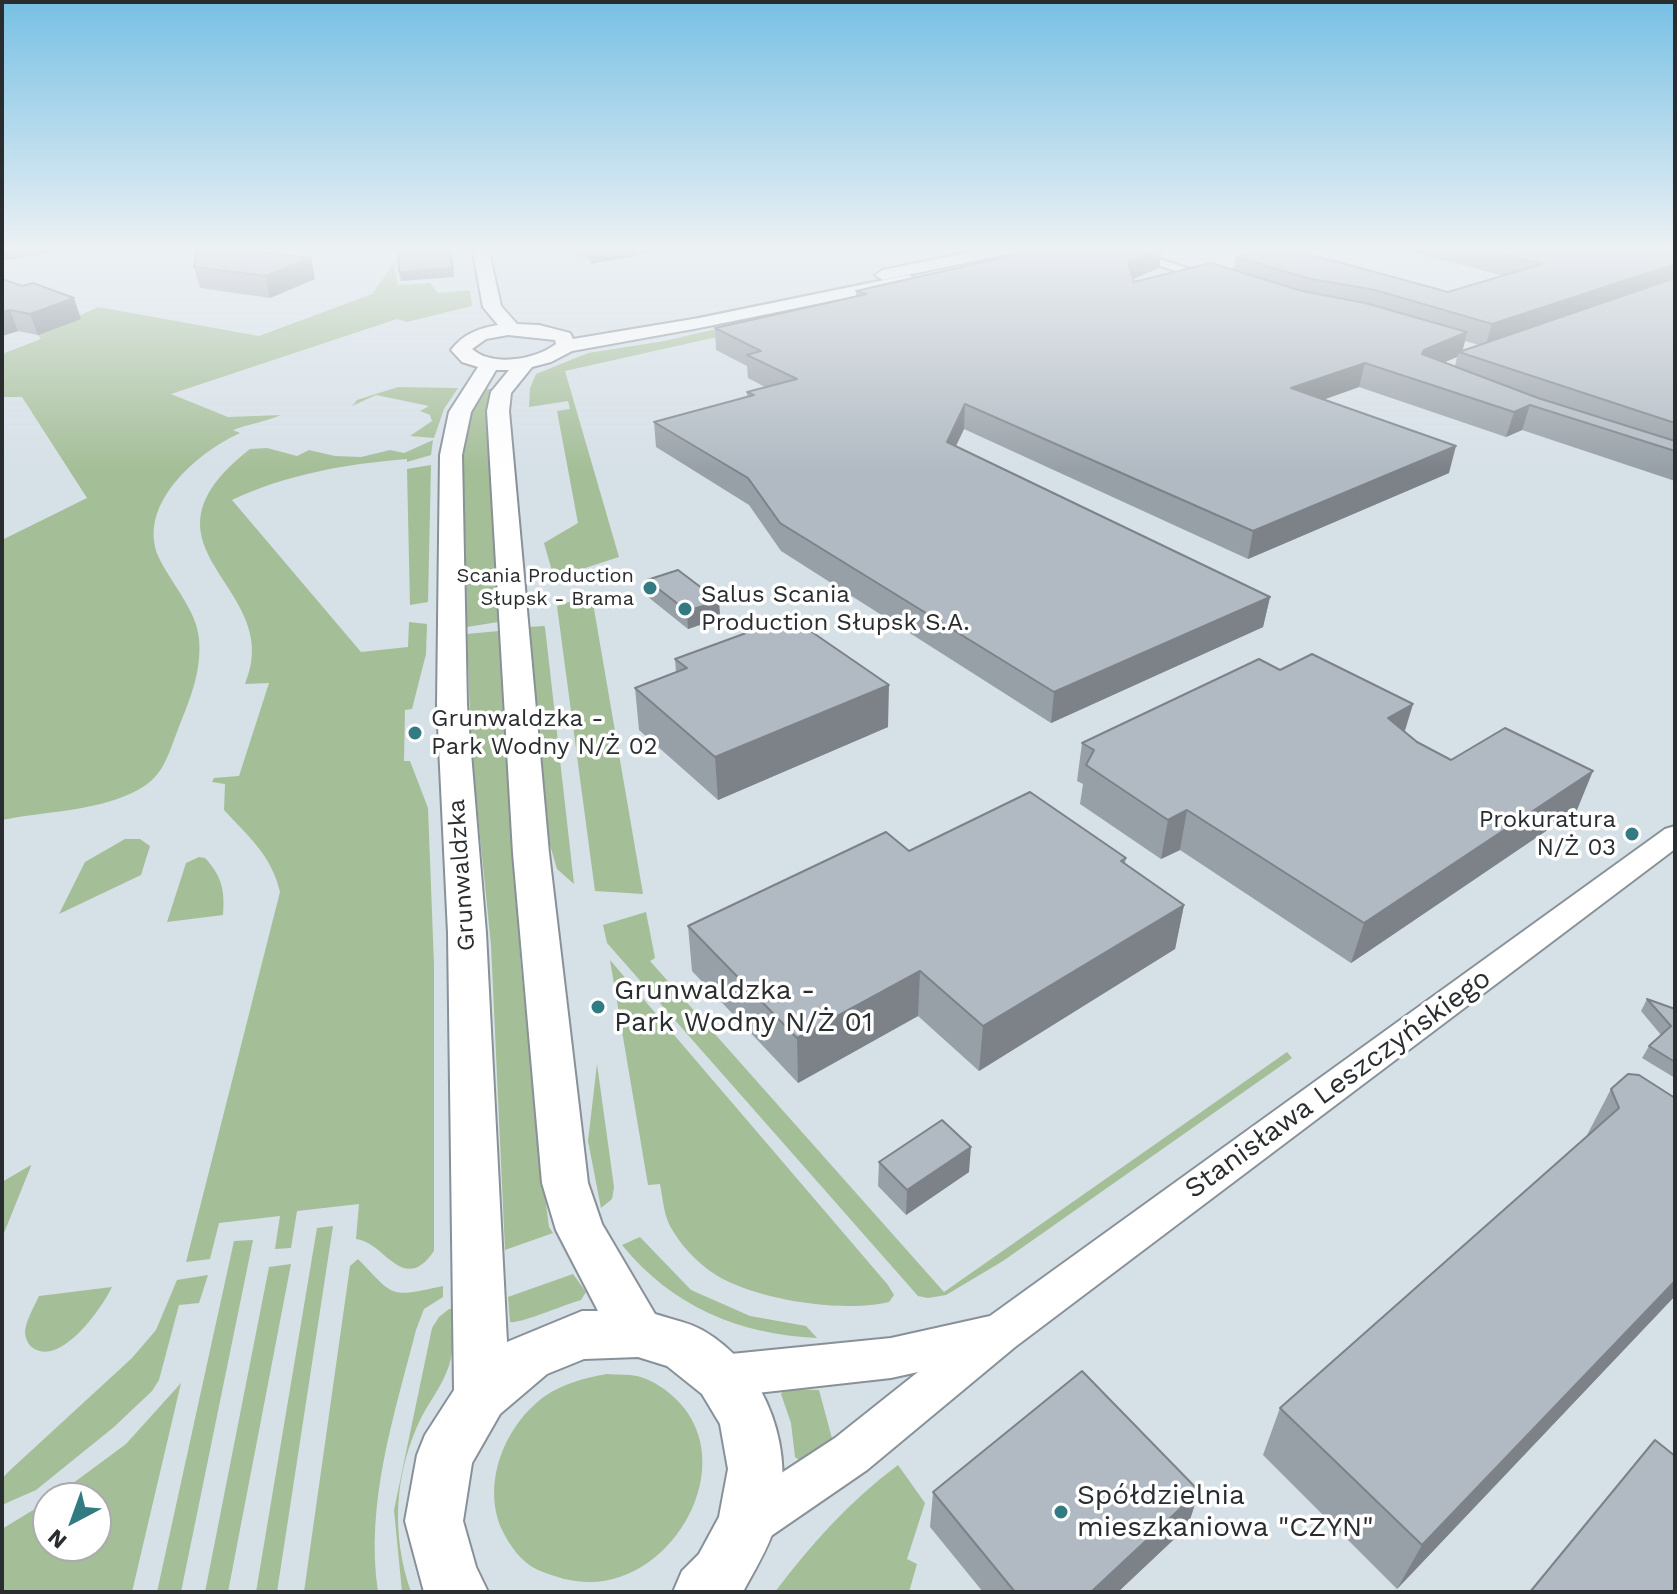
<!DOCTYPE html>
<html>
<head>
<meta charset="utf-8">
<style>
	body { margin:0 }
	#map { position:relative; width:1677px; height:1594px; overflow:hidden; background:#d6e0e7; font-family:"Work Sans",sans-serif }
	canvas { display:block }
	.frame { position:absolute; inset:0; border:4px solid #2a2d30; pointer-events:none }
	.north { position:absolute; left:32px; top:1482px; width:80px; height:80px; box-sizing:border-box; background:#fff; border:2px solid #aaabac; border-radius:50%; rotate:221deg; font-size:22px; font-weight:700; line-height:32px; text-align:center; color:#2a2d30 }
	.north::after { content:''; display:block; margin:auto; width:28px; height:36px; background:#327b82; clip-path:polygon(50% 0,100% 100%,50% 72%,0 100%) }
</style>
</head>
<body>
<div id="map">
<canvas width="1677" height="1594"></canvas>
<div class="frame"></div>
<div class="north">N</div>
</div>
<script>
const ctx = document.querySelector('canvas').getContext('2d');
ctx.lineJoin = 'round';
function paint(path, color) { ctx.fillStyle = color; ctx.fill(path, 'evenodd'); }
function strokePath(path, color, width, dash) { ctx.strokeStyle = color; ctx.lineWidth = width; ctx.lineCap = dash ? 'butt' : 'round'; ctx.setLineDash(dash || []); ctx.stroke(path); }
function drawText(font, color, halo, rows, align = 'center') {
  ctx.font = font + ' "Work Sans",sans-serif'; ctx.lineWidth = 7; ctx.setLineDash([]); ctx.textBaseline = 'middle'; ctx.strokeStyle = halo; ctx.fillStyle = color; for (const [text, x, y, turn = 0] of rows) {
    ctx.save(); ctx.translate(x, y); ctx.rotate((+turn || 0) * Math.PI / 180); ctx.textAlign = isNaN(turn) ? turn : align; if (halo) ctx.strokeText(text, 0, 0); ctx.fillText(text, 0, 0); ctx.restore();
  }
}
paint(new Path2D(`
	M1031 247H1047L686 322 610 335 607 331 683 319Z
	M1057 261 565 371 619 557 582 569 552 571 544 543 578 523 557 411 570 409 568 401 529 407 530 388 536 374 588 353 664 341 786 313Z
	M394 263 398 285 430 283 438 293 470 290 472 306 407 322 397 319 171 394 228 417 281 415C264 422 249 424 233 430L240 433C198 452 135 505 159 558 171 583 197 611 199 639 202 673 189 701 177 732 166 761 162 779 132 793 91 812 46 811 2 820V540L87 498 22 397H2V354L41 339 38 335 98 307 259 336 372 294Z
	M398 387 458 388 444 409 434 438 410 436 432 421 430 415 420 411 429 406 376 395 352 406 357 400Z
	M484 389H492L486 409 498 622 467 627 463 445 470 416Z
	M433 440 431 455 407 462V459C346 464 287 474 232 500L361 652 408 647 409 622 427 624 426 654 412 709 405 710 404 761H410L428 808 434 965V1251C403 1296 385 1242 356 1239L359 1204 297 1211 291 1248 275 1249 280 1216 219 1223 210 1259 186 1262 280 892C272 856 248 836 224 810L225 784 212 782 214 778 239 776 269 683 245 684C288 585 121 550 250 449L267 448 297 456 309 450 335 456 361 457 390 450 404 453Z
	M431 465 428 602 410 605 407 469Z
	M590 595 593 603 643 894 595 891 557 606Z
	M544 626 545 627 574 884 557 869 550 845 529 627Z
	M499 631 521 968 545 1196 549 1227 553 1233 505 1250 491 945 471 747 467 634Z
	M125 839H140L150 846 141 875 59 914 85 862Z
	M199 857 205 858C222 876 225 891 223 915L167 922 186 863Z
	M646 912 655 958 650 961 944 1292 1287 1052 1292 1058 1003 1261 946 1295 928 1298 918 1296 607 943 603 925Z
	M610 960 888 1285 894 1295 889 1302C843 1313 756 1300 716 1275 699 1264 683 1248 673 1231 664 1218 663 1200 660 1184L648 1185Z
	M597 1064 614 1187 612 1199 601 1208 588 1141Z
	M31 1165V1166L2 1238V1182Z
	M333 1226 277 1592H256L317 1228Z
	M640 1237 691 1290 750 1316 806 1326 817 1338C738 1334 673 1307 622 1245Z
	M253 1240 181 1592H157L234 1241Z
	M358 1259C395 1297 388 1298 443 1286V1297L424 1309 416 1330C394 1416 365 1503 378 1592H304L350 1266Z
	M291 1264 228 1592H205L269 1267Z
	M573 1274 586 1292 581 1300C566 1304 520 1324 510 1322L508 1297Z
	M208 1275 199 1303 179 1305 159 1380 152 1391 114 1427 36 1490 2 1505V1479L7 1473 132 1358 156 1330 177 1280Z
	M112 1287C102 1308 61 1367 33 1348 28 1345 25 1337 25 1332 26 1320 34 1307 39 1296Z
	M449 1309H454C453 1325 454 1342 451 1358 447 1379 431 1399 421 1418 394 1474 391 1534 411 1592H402L394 1510 432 1328 439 1317Z
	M607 1374C617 1375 628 1374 637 1376 653 1380 667 1390 678 1401 740 1465 674 1582 590 1582 571 1582 555 1577 538 1570 521 1562 510 1546 502 1530 481 1483 505 1425 545 1396 564 1383 585 1378 607 1374Z
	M181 1383 132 1592H2V1529L48 1501V1546H96V1498H53L126 1444Z
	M785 1389 819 1390 833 1442 803 1463 795 1457 791 1423 781 1394Z
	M898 1465 925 1503 907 1559 917 1564 909 1592H775C811 1544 850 1501 898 1465Z`), '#a4be97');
const minor = new Path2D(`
	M1104 247H1124L1226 281 1214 284Z
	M1675 826V849L1015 1347 867 1470 768 1538 751 1545 734 1538 727 1521 734 1504 835 1438 918 1372 891 1378 721 1397 705 1391 699 1376 705 1361 721 1355 891 1338 990 1316 1665 829Z`);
const tertiary = new Path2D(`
	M472 247H488L501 306 517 324 539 325 570 333 573 339 699 318 909 275 917 280 909 285 699 328 572 351 551 362 532 367 511 393 509 411 549 853 588 1183 602 1224 655 1314C670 1319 688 1322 702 1330 768 1367 798 1455 775 1526 768 1549 754 1571 743 1592H673L682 1571 699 1554 719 1517 728 1469 720 1424 702 1394 667 1366 638 1357 584 1359 547 1374 500 1414 472 1463 463 1521 476 1567 488 1592H424L405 1521 417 1455 425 1435 454 1390 448 933 437 705 440 455 449 412 478 367 462 362 451 350C463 334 479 328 498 325L483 307ZM508 335 555 340 556 344C535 360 492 367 472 349L486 339ZM496 370H509L491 392 487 411 513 853 542 1183 556 1230 598 1311H582L507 1342 486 933 467 705 462 455 471 412Z
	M994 247H1025L1017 252 883 280 875 275 883 270Z`);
strokePath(minor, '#889098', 4);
strokePath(tertiary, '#889098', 4);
paint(minor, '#fff');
paint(tertiary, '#fff');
paint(new Path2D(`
	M564 247H679L591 264V261Z
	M1394 247H1675V481L1522 430 1506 437 1359 387 1323 400 1449 473 1248 559 964 429 956 446 1270 597 1263 627 1051 723 781 551 749 505 656 447 654 422 747 397V392L765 387 748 378 747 366 716 350 715 328 856 296V291L1162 248 1159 268 1133 279 1134 282 1233 270 1236 257 1448 292 1503 276ZM1465 341 1479 345 1462 351ZM1457 357 1455 366 1445 362Z
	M311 258 315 279 270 298 200 288 194 267Z
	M2 279 81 319 38 335 18 331 2 336Z
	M647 580 719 601 720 618 688 629 648 597Z
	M675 659 888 727 718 800 639 730 635 688 676 672Z
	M1280 670 1413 704 1405 731 1417 742 1451 760 1577 810 1351 963 1180 850 1161 859 1080 804 1083 784 1077 781 1082 743Z
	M909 851 1126 858 1125 864 1184 905 1175 949 979 1071 918 1016 798 1083 692 971 688 926Z
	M1647 999 1675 1009V1078L1642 1058 1649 1046 1661 1035 1641 1011Z
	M1611 1089 1675 1098V1296L1397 1589 1263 1455 1280 1408 1586 1137Z
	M879 1162 969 1172 906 1215 878 1186Z
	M1199 1491 1188 1526 1118 1592H983L930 1527 933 1492Z`), '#98a0a7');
paint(new Path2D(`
	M2 247H83L2 261Z
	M605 247H679L591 264 589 250Z
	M1162 248 1159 268 1124 283 1127 262Z
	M311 258 315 279 270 298 265 276Z
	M1675 264V282L1485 347 1492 324Z
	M453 268 454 277 401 281 399 272Z
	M74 298 81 319 38 335 30 314Z
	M10 310 18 331 2 336V312Z
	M1467 332 1462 353 1459 352 1457 357 1418 373 1424 350Z
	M1365 363 1359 387 1285 413 1291 388Z
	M965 404 964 429 945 468 947 442Z
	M1530 405 1522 430 1506 437 1514 412Z
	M1456 446 1449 473 1248 559 1253 531Z
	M1270 597 1263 627 1051 723 1054 692Z
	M719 601 720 618 688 629 687 611Z
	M889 685 888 727 718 800 715 757Z
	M1413 704 1401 742 1388 718Z
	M1593 771 1577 810 1351 963 1364 923Z
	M1187 810 1180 850 1161 859 1168 820Z
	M1184 905 1175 949 979 1071 983 1026Z
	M920 971 918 1016 798 1083 797 1038Z
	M971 1147 969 1172 906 1215 907 1190Z
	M1675 1281V1296L1397 1589 1422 1545Z
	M1199 1491 1188 1526 1118 1592H1091Z`), '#7c8288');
const building = new Path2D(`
	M197 247H220L311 258 265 276 194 267Z
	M398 247H449L453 268 399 272Z
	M589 247H605L589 250Z
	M1049 247H1160L1162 248 1127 262 1134 282 1211 263 1302 291 1365 303 1467 332 1424 350 1422 354 1538 398 1675 441V451L1530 405 1514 412 1365 363 1291 388 1456 446 1253 531 965 404 947 442 1270 597 1054 692 780 523 748 478 654 422 754 395 747 392 797 379 747 355 761 351 715 328 867 294 856 291Z
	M1273 247H1283L1448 292 1542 264 1476 247H1675V264L1492 324 1375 290 1311 279 1236 257Z
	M1675 278V423L1459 352Z
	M2 279 22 286 33 283 74 298 30 314 10 310 2 312Z
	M678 570 719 601 687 611 647 580Z
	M790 617 889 685 715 757 635 688 687 668 675 659Z
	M1312 654 1413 704 1388 718 1417 742 1451 760 1505 728 1593 771 1364 923 1187 810 1168 820 1086 765 1094 750 1082 743 1259 659 1280 670Z
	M1030 792 1126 858 1121 861 1184 905 983 1026 920 971 797 1038 688 926 886 832 909 851Z
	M1647 999 1675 1009V1062L1649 1046 1671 1026Z
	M1628 1074 1639 1075 1675 1098V1281L1422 1545 1280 1408 1619 1108 1611 1089Z
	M942 1120 971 1147 907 1190 879 1162Z
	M1082 1371 1199 1491 1091 1592H1015L933 1492Z
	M1655 1440 1675 1456V1592H1530Z`);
paint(building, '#b1bac2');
strokePath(building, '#7c8288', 2);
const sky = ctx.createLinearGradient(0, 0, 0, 470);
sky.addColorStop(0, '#77c0e4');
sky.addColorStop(0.53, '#edf1f4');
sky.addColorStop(1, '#edf1f400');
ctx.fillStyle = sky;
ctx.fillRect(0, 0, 1677, 470);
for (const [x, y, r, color] of [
	[650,588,8,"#327b82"],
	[685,609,8,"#327b82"],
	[415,733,8,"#327b82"],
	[1632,834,8,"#327b82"],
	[598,1007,8,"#327b82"],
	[1061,1512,8,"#327b82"]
]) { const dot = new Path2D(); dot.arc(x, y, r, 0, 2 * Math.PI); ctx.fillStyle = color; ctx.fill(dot); strokePath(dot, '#fff', 3); }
drawText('20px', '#2a2d30', '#fff', [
	["Scania Production",634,576],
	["Słupsk - Brama",634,599]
], 'right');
drawText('24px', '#2a2d30', '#fff', [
	["Salus Scania",701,595],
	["Production Słupsk S.A.",701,623],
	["Grunwaldzka -",431,719],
	["Park Wodny N/Ż 02",431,747],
	["Prokuratura",1616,820,"right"],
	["N/Ż 03",1616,848,"right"]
], 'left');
drawText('24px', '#2a2d30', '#fff', [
	["Grunwaldzka",462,875,-94]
]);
drawText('28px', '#2a2d30', '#fff', [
	["Grunwaldzka -",614,991],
	["Park Wodny N/Ż 01",614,1023],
	["Spółdzielnia",1077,1496],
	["mieszkaniowa \"CZYN\"",1077,1528]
], 'left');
drawText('28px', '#2a2d30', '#fff', [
	["Stanisława Leszczyńskiego",1338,1084,-36]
]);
</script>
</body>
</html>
